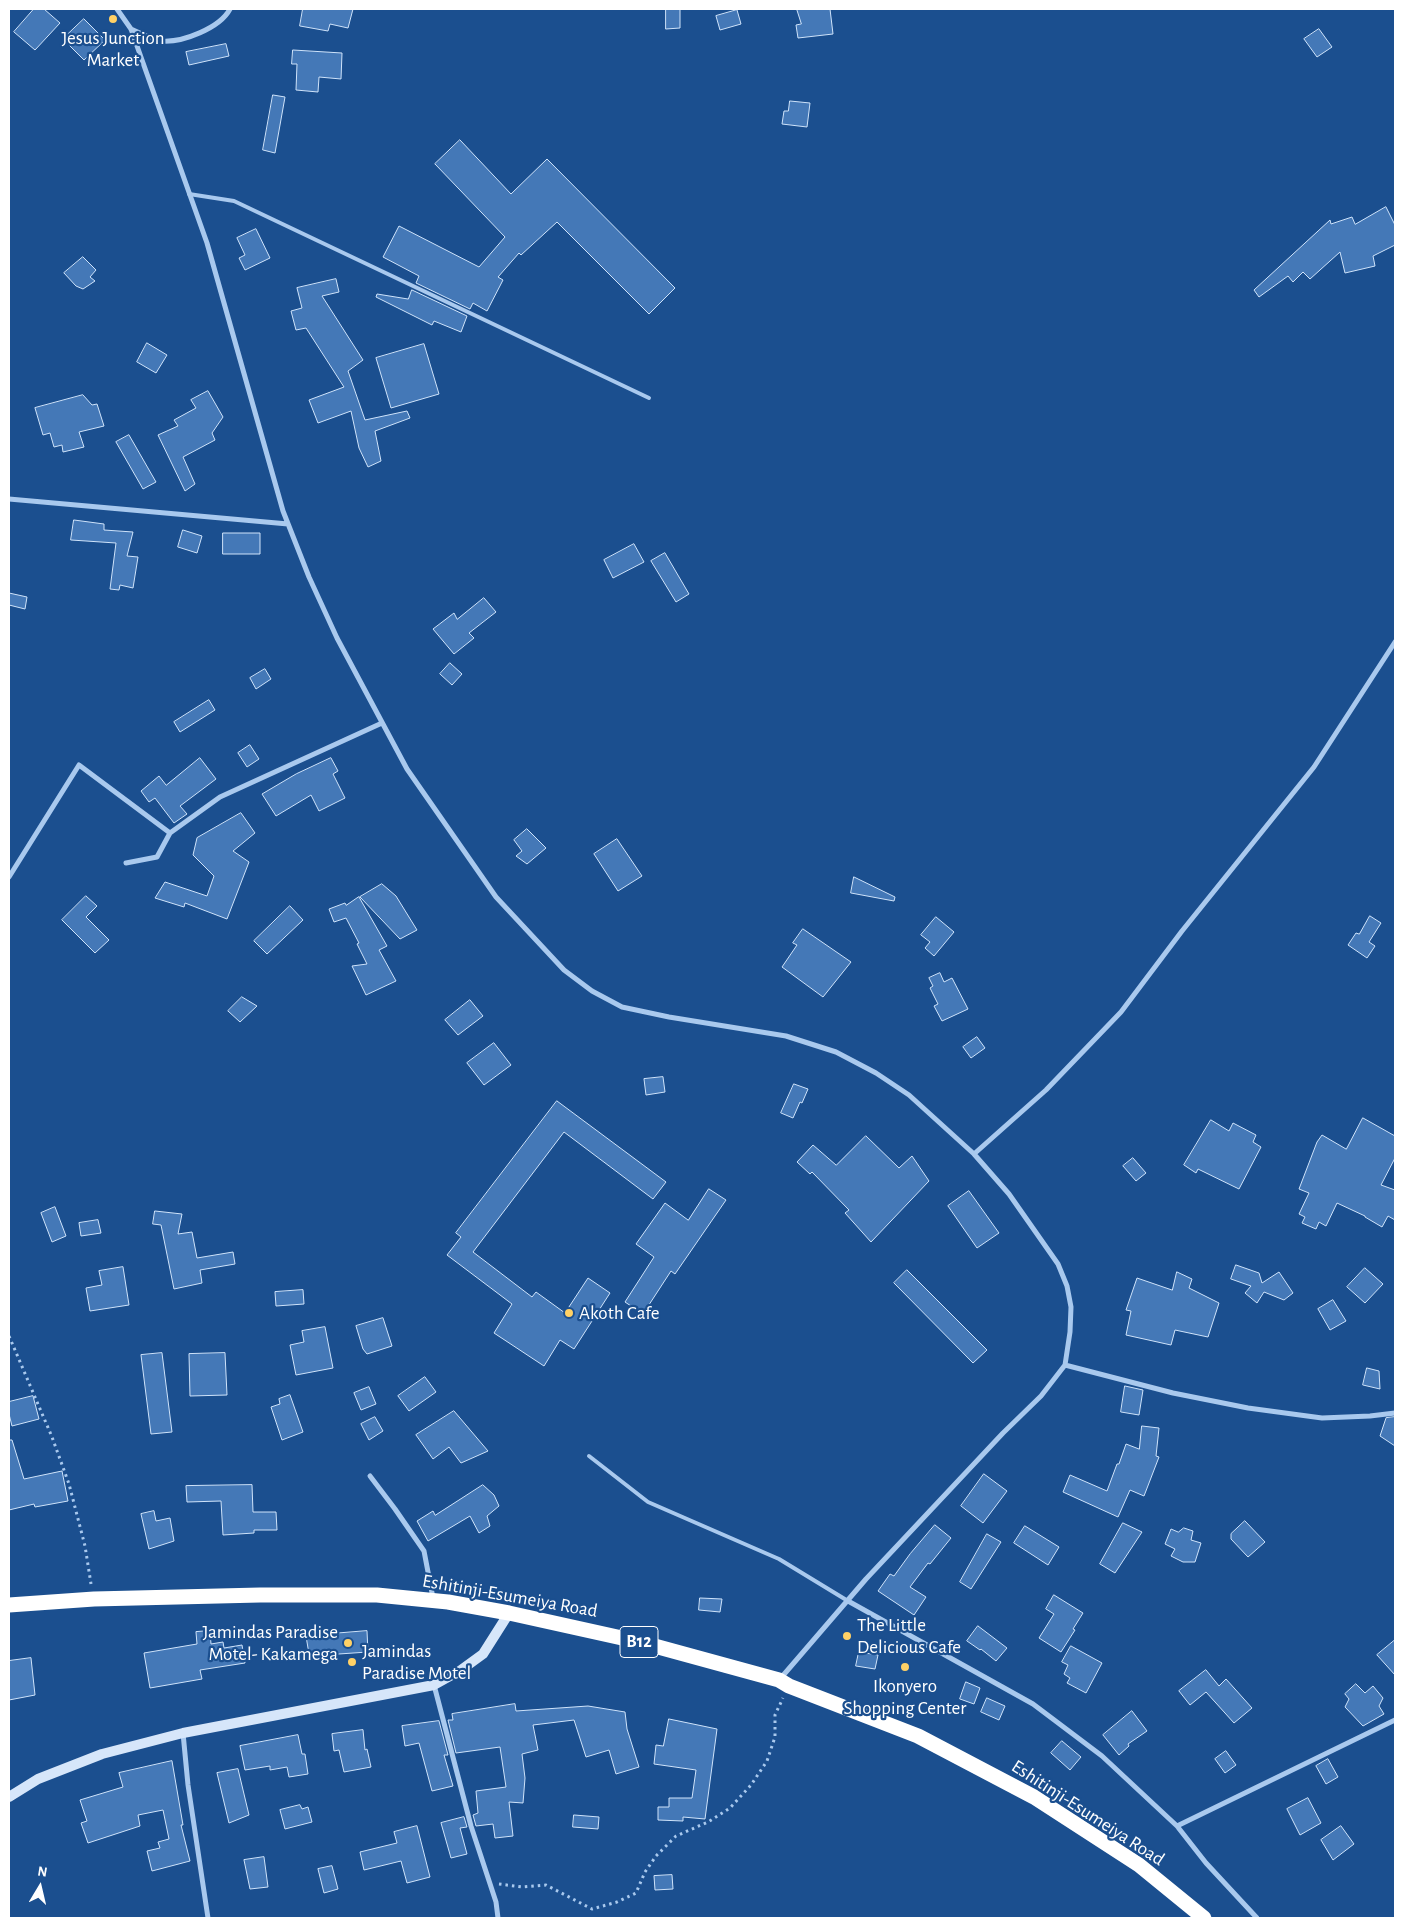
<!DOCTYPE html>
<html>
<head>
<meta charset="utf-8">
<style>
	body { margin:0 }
	#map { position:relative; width:1404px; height:1927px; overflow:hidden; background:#1b4f8f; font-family:"Alegreya Sans",sans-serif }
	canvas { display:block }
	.frame { position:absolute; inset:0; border:10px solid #fff; pointer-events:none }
	.north { position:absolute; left:15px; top:1862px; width:50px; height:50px; -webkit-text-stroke:4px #1b4f8f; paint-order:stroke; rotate:9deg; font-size:14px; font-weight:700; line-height:20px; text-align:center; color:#fff }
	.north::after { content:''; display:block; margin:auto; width:18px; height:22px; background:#fff; clip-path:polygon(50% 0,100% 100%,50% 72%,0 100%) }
</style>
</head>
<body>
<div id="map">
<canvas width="1404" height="1927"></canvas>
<div class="frame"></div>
<div class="north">N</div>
</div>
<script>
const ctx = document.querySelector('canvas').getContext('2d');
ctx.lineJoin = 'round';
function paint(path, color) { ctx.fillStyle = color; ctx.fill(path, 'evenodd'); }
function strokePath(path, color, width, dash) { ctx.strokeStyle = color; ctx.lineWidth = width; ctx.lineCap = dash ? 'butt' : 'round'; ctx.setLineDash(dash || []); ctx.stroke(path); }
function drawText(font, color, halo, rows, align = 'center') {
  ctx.font = font + ' "Alegreya Sans",sans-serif'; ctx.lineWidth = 4.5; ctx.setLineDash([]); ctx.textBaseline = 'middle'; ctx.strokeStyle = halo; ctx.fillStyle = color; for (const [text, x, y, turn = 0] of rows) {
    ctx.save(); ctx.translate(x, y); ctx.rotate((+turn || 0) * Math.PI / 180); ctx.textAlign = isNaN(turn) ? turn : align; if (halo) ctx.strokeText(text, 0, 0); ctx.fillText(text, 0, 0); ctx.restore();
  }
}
const building = new Path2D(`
	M34 9H44L60 23 35 50 14 32Z
	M303 9H353L348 28 330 24 328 31 300 26Z
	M666 9H680V28L666 29Z
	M797 9H830L833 34 798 38 796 25 801 24Z
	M737 10 741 24 720 30 716 16Z
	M84 19 105 40 84 60 63 39Z
	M1319 29 1332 47 1317 57 1304 39Z
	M226 44 229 56 189 65 186 52Z
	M293 50 342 53 341 79 319 77 318 92 296 90 297 64H292Z
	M273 95 285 97 275 153 263 150Z
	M790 101 810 103 807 127 782 124 784 111H788Z
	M460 140 511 194 547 159 675 288 649 314 557 222 521 255 519 253 498 277 503 280 487 311 473 303 470 309 416 283 419 276 383 257 399 226 479 267 505 237 435 164Z
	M1386 207 1395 225V245L1373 256 1375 266 1345 273 1340 252 1310 279 1303 272 1293 282 1288 276 1259 297 1254 290 1330 220 1331 224 1352 217 1355 224Z
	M256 229 270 258 245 270 239 258 245 255 237 238Z
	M83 257 96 270 90 277 95 281 83 289 76 286 64 273Z
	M336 279 339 292 322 296 363 360 348 371 365 420 407 411 410 418 375 431 381 461 368 467 359 448 351 411 318 423 309 400 344 387 306 328 296 330 291 311 302 308 297 288Z
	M412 290 467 316 461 332 434 321 432 325 376 297 377 294 408 299Z
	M147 343 167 355 156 373 137 362Z
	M424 344 439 394 391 408 376 358Z
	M208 391 223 417 212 433 215 440 183 457 195 484 185 491 158 435 178 426 174 420 196 408 191 400Z
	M83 395 92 405 97 404 104 426 79 432 84 447 63 452 62 445 54 447 50 433 43 435 35 408Z
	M129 435 156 482 143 489 116 442Z
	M74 520 104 524V530L133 532 127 556 138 557 133 588 120 585 119 590 110 589 116 543 71 540Z
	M183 530 202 536 197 553 178 547Z
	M223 533H260V554H223Z
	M634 544 644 562 613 578 604 560Z
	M665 553 689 594 676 602 651 561Z
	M9 593 27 597 25 609 9 605Z
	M484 598 496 612 469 633 474 638 454 654 433 629 454 613 457 619Z
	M450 663 462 674 452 685 440 674Z
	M265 669 271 679 256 689 250 678Z
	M209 700 215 710 180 732 174 722Z
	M250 745 259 759 247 767 238 753Z
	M200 758 216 779 180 806 187 814 174 823 155 798 149 802 141 791 159 776 166 785Z
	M331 758 338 771 333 774 345 798 319 811 311 795 276 816 262 794 296 774Z
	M241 813 255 833 233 851 249 862 227 919 185 903 184 907 155 898 165 882 207 896 214 876 193 855 197 838Z
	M527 829 546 848 527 864 516 856 522 851 514 840Z
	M617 839 642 876 618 891 594 854Z
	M854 877 895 897 894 901 851 893Z
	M382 884 396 896 417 930 400 939 360 897Z
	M86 896 97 906 86 917 109 940 95 953 62 920Z
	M359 897 387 946 379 950 396 981 366 995 352 966 367 964 357 944 359 943 346 918 334 922 329 909 345 903 346 905Z
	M290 906 303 920 267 954 254 941Z
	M1370 916 1381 923 1369 942 1375 946 1367 958 1348 945 1356 933 1359 934Z
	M936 917 954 932 934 956 925 948 930 942 921 935Z
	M803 929 851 962 823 997 782 967 797 945 793 943Z
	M940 973 944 982 952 978 968 1009 942 1021 934 1006 938 1004 930 988 933 986 929 978Z
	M242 997 257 1006 240 1022 228 1011Z
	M470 1000 483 1016 458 1035 445 1020Z
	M977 1037 985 1048 971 1058 963 1047Z
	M494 1043 511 1065 484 1085 467 1063Z
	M663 1077 665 1092 646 1095 644 1079Z
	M794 1084 808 1089 802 1103 800 1102 793 1118 781 1113Z
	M557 1101 666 1182 653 1199 564 1132 473 1252 532 1297 536 1292 565 1313 588 1278 610 1293 574 1349 560 1340 544 1366 494 1333 512 1304 447 1255 461 1237 456 1233Z
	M1363 1118 1395 1136V1158L1381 1185 1395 1190V1220L1388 1216 1382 1227 1365 1217V1216L1337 1203 1326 1226 1319 1222 1316 1229 1302 1223 1305 1217 1299 1214 1309 1193 1299 1189 1317 1142 1322 1135 1346 1149Z
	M1211 1120 1229 1131 1233 1123 1256 1135 1253 1142 1261 1147 1239 1189 1198 1169 1196 1173 1184 1165Z
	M866 1136 899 1168 912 1156 929 1181 871 1242 845 1213 849 1210 812 1172 810 1174 797 1162 813 1145 836 1165Z
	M1133 1158 1146 1173 1136 1181 1123 1166Z
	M709 1189 726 1200 675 1274 671 1271 643 1314 625 1302 654 1257 636 1244 665 1203 688 1220Z
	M969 1191 999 1233 977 1248 948 1206Z
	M55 1207 66 1236 52 1242 41 1213Z
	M155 1211 182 1214 178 1234 192 1232 197 1258 233 1252 235 1264 200 1270 202 1283 174 1289 161 1225 153 1224Z
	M98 1220 101 1233 81 1236 79 1223Z
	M1236 1265 1259 1273 1262 1283 1279 1272 1293 1293 1284 1300 1264 1292 1257 1303 1245 1293 1251 1286 1231 1279Z
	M123 1267 129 1305 90 1311 86 1288 102 1285 99 1271Z
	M1365 1268 1383 1284 1365 1303 1347 1287Z
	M907 1270 987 1350 973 1363 894 1283Z
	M1177 1272 1192 1279 1189 1288 1219 1303 1208 1337 1175 1330 1171 1345 1126 1335 1131 1311 1126 1310 1137 1278 1172 1290Z
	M303 1290 304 1304 276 1306 275 1292Z
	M1333 1300 1346 1321 1330 1330 1318 1309Z
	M383 1318 392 1346 367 1354 363 1349 356 1326Z
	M325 1327 333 1368 296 1375 290 1345 304 1342 302 1331Z
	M162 1353 172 1432 151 1434 141 1355Z
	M225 1353 227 1395 190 1396 189 1354Z
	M1367 1368 1379 1371 1380 1389 1363 1385Z
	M425 1377 436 1392 409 1411 398 1396Z
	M1125 1386 1143 1390 1139 1415 1121 1412Z
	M369 1387 376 1404 361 1410 354 1393Z
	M290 1395 303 1432 282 1440 271 1407 280 1404 279 1399Z
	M33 1396 39 1419 12 1426 9 1414V1402Z
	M454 1411 488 1451 461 1463 449 1447 433 1459 416 1435Z
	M375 1417 383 1431 369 1440 361 1424Z
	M1395 1417V1446L1380 1436 1386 1418Z
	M1142 1426 1159 1428 1156 1456 1159 1457 1144 1496 1130 1490 1118 1517 1063 1492 1070 1475 1107 1491 1117 1464H1119L1126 1444 1139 1449Z
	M9 1440H12L24 1479 62 1471 68 1501 35 1507 34 1504 9 1510Z
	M984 1474 1007 1491 983 1523 961 1506Z
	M252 1485 253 1512H276L277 1530H254V1533L223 1535 221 1501 187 1502 186 1486Z
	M483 1485 494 1495 499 1506 487 1516 490 1526 479 1533 470 1516 428 1541 417 1521 433 1511 435 1515Z
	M154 1511 156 1521 170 1518 174 1541 149 1549 141 1514Z
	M1245 1521 1265 1542 1248 1557 1231 1539V1534Z
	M1123 1523 1142 1532 1115 1573 1100 1564Z
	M935 1525 951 1538 930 1564 928 1563 910 1587 926 1597 914 1615 878 1591 890 1574 894 1576 910 1554Z
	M1025 1526 1059 1547 1048 1565 1014 1543Z
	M1184 1528 1193 1531 1191 1540 1201 1543 1195 1562H1183L1171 1556 1175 1549 1165 1544 1171 1529 1178 1532Z
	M987 1534 1001 1542 971 1589 960 1582Z
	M1054 1595 1083 1613 1073 1629 1075 1630 1061 1652 1039 1638 1054 1614 1046 1609Z
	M700 1598 722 1599 720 1612 699 1610Z
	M978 1626 1007 1648 996 1661 981 1649 980 1650 967 1641Z
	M210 1631 211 1644 223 1642 224 1648 242 1645 245 1663 200 1670 202 1679 150 1688 144 1653 197 1644 196 1632Z
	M367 1631 368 1652 324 1655 325 1658 310 1660 306 1636Z
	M1395 1640V1675L1377 1655Z
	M1071 1646 1102 1663 1086 1693 1067 1683 1070 1678 1064 1674 1068 1665 1062 1662Z
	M859 1652 878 1655 875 1669 856 1666Z
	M31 1658 35 1695 9 1700V1661Z
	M1206 1670 1219 1686 1226 1679 1252 1708 1234 1723 1206 1692 1190 1705 1179 1691Z
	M966 1682 980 1688 974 1704 960 1699Z
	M1356 1684 1365 1693 1373 1686 1383 1698 1379 1706 1384 1714 1363 1726 1345 1707 1349 1699 1345 1694Z
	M987 1698 1005 1706 999 1720 981 1712Z
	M515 1704 516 1711 588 1706 625 1712 627 1729 639 1767 616 1774 609 1750 586 1757 574 1720 533 1725 538 1750 522 1754 525 1778 523 1803 509 1802 513 1836 495 1838 493 1824 476 1826 473 1815 478 1813 476 1791 506 1787 500 1747 456 1753 448 1720H453L452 1714Z
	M1132 1711 1147 1731 1128 1744 1129 1746 1119 1755 1103 1735Z
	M669 1719 717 1729 705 1819 683 1817V1821L658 1820V1807H669V1798H692L696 1770 654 1764 656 1745 663 1746Z
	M439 1721 448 1755H444L453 1786 432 1791 419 1743 405 1746 402 1726Z
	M363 1730 365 1750 367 1749 371 1767 344 1772 339 1750 334 1751 332 1734Z
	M298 1735 302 1754H305L308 1774 289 1777 287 1767 270 1770V1766L245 1770 240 1746Z
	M1062 1741 1081 1757 1070 1770 1051 1753Z
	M1226 1751 1236 1765 1225 1773 1215 1759Z
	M1328 1759 1338 1777 1326 1784 1316 1766Z
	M172 1761 183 1825H181L190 1861 152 1871 147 1851 160 1848 158 1842 169 1839 163 1810 138 1815 140 1826 88 1843 81 1823 87 1821 80 1800 123 1787 119 1773Z
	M238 1769 249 1815 229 1823 217 1773Z
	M1308 1798 1321 1823 1300 1835 1287 1809Z
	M300 1805 302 1809 308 1807 312 1822 285 1829 280 1810Z
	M574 1815 599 1817 598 1829 573 1827Z
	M464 1817 467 1827 460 1828 467 1854 451 1858 441 1823Z
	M417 1826 430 1877 407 1883 401 1861 364 1870 360 1852 397 1843 394 1832Z
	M1341 1826 1354 1844 1333 1860 1321 1840Z
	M264 1857 268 1887 250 1889 244 1860Z
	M332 1866 338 1889 324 1893 318 1869Z
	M672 1875 673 1889 655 1890 654 1876Z`);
paint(building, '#4478b7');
strokePath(building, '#cfe3fa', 1);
strokePath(new Path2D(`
	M9 1336 52 1437 69 1484 85 1546 91 1584
	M499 1884 522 1887 546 1885 592 1909 617 1902 636 1893 645 1872 656 1856 676 1836 708 1822 730 1808 751 1785 767 1761 775 1737V1715L783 1698`), '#a9c9ee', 3, [2.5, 4]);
strokePath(new Path2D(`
	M189 194 234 201 649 398
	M589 1456 648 1502 779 1559 848 1601`), '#a9c9ee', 4);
strokePath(new Path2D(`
	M117 9 131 29 207 243 283 511 309 577 337 638 407 769 496 897 564 970 592 991 622 1007 669 1017 786 1036 836 1052 876 1073 909 1095 974 1154 1009 1194 1058 1264 1067 1286 1071 1307 1070 1332 1065 1365 1041 1396 1003 1433 866 1579 780 1679
	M131 29C140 33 151 39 161 41 182 43 220 28 230 9
	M9 499 288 524
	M126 863 157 857 170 833 220 797 382 723
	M9 877 79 765 170 833
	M974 1154 1046 1090 1121 1012 1182 931 1314 767 1395 642
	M1065 1365 1173 1393 1248 1408 1322 1418 1370 1416 1395 1413
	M370 1476 395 1509 424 1551 433 1598
	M848 1601 1033 1704 1102 1756 1177 1826 1206 1863 1257 1918
	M434 1685 471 1826 496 1902 498 1918
	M183 1733 188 1785 208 1918
	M1177 1826 1395 1720`), '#a9c9ee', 5);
strokePath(new Path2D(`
	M9 1797 38 1779 102 1754 183 1733 434 1685 461 1670 483 1654 509 1613`), '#d6e6fa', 10);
strokePath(new Path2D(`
	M9 1605 94 1599 260 1595H377L448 1602 509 1613 640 1642 779 1680 789 1686 918 1736 1034 1797 1139 1865 1204 1918`), '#fff', 15);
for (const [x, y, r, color] of [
	[113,19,5,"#ffd166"],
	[569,1313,5,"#ffd166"],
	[847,1636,5,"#ffd166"],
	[348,1643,5,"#ffd166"],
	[352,1662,5,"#ffd166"],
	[905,1667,5,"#ffd166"]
]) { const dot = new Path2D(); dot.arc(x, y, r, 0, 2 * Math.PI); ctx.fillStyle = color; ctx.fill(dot); strokePath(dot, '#1b4f8f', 2); }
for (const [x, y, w] of [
	[639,1642,38]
]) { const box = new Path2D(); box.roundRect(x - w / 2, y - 15.5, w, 31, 4); ctx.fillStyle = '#1b4f8f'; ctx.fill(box); strokePath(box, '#fff', 1); }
drawText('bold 18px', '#fff', null, [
	["B12",639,1642]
]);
drawText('19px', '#fff', '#1b4f8f', [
	["Jesus Junction",113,38,"center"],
	["Market",113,60,"center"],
	["Akoth Cafe",579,1313],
	["The Little",857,1625],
	["Delicious Cafe",857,1647],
	["Jamindas Paradise",338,1632,"right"],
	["Motel- Kakamega",338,1654,"right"],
	["Jamindas",362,1651],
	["Paradise Motel",362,1673],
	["Ikonyero",905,1686,"center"],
	["Shopping Center",905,1708,"center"]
], 'left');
drawText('19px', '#fff', '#1b4f8f', [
	["Eshitinji-Esumeiya Road",510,1596,10],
	["Eshitinji-Esumeiya Road",1088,1813,33]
]);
</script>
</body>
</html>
